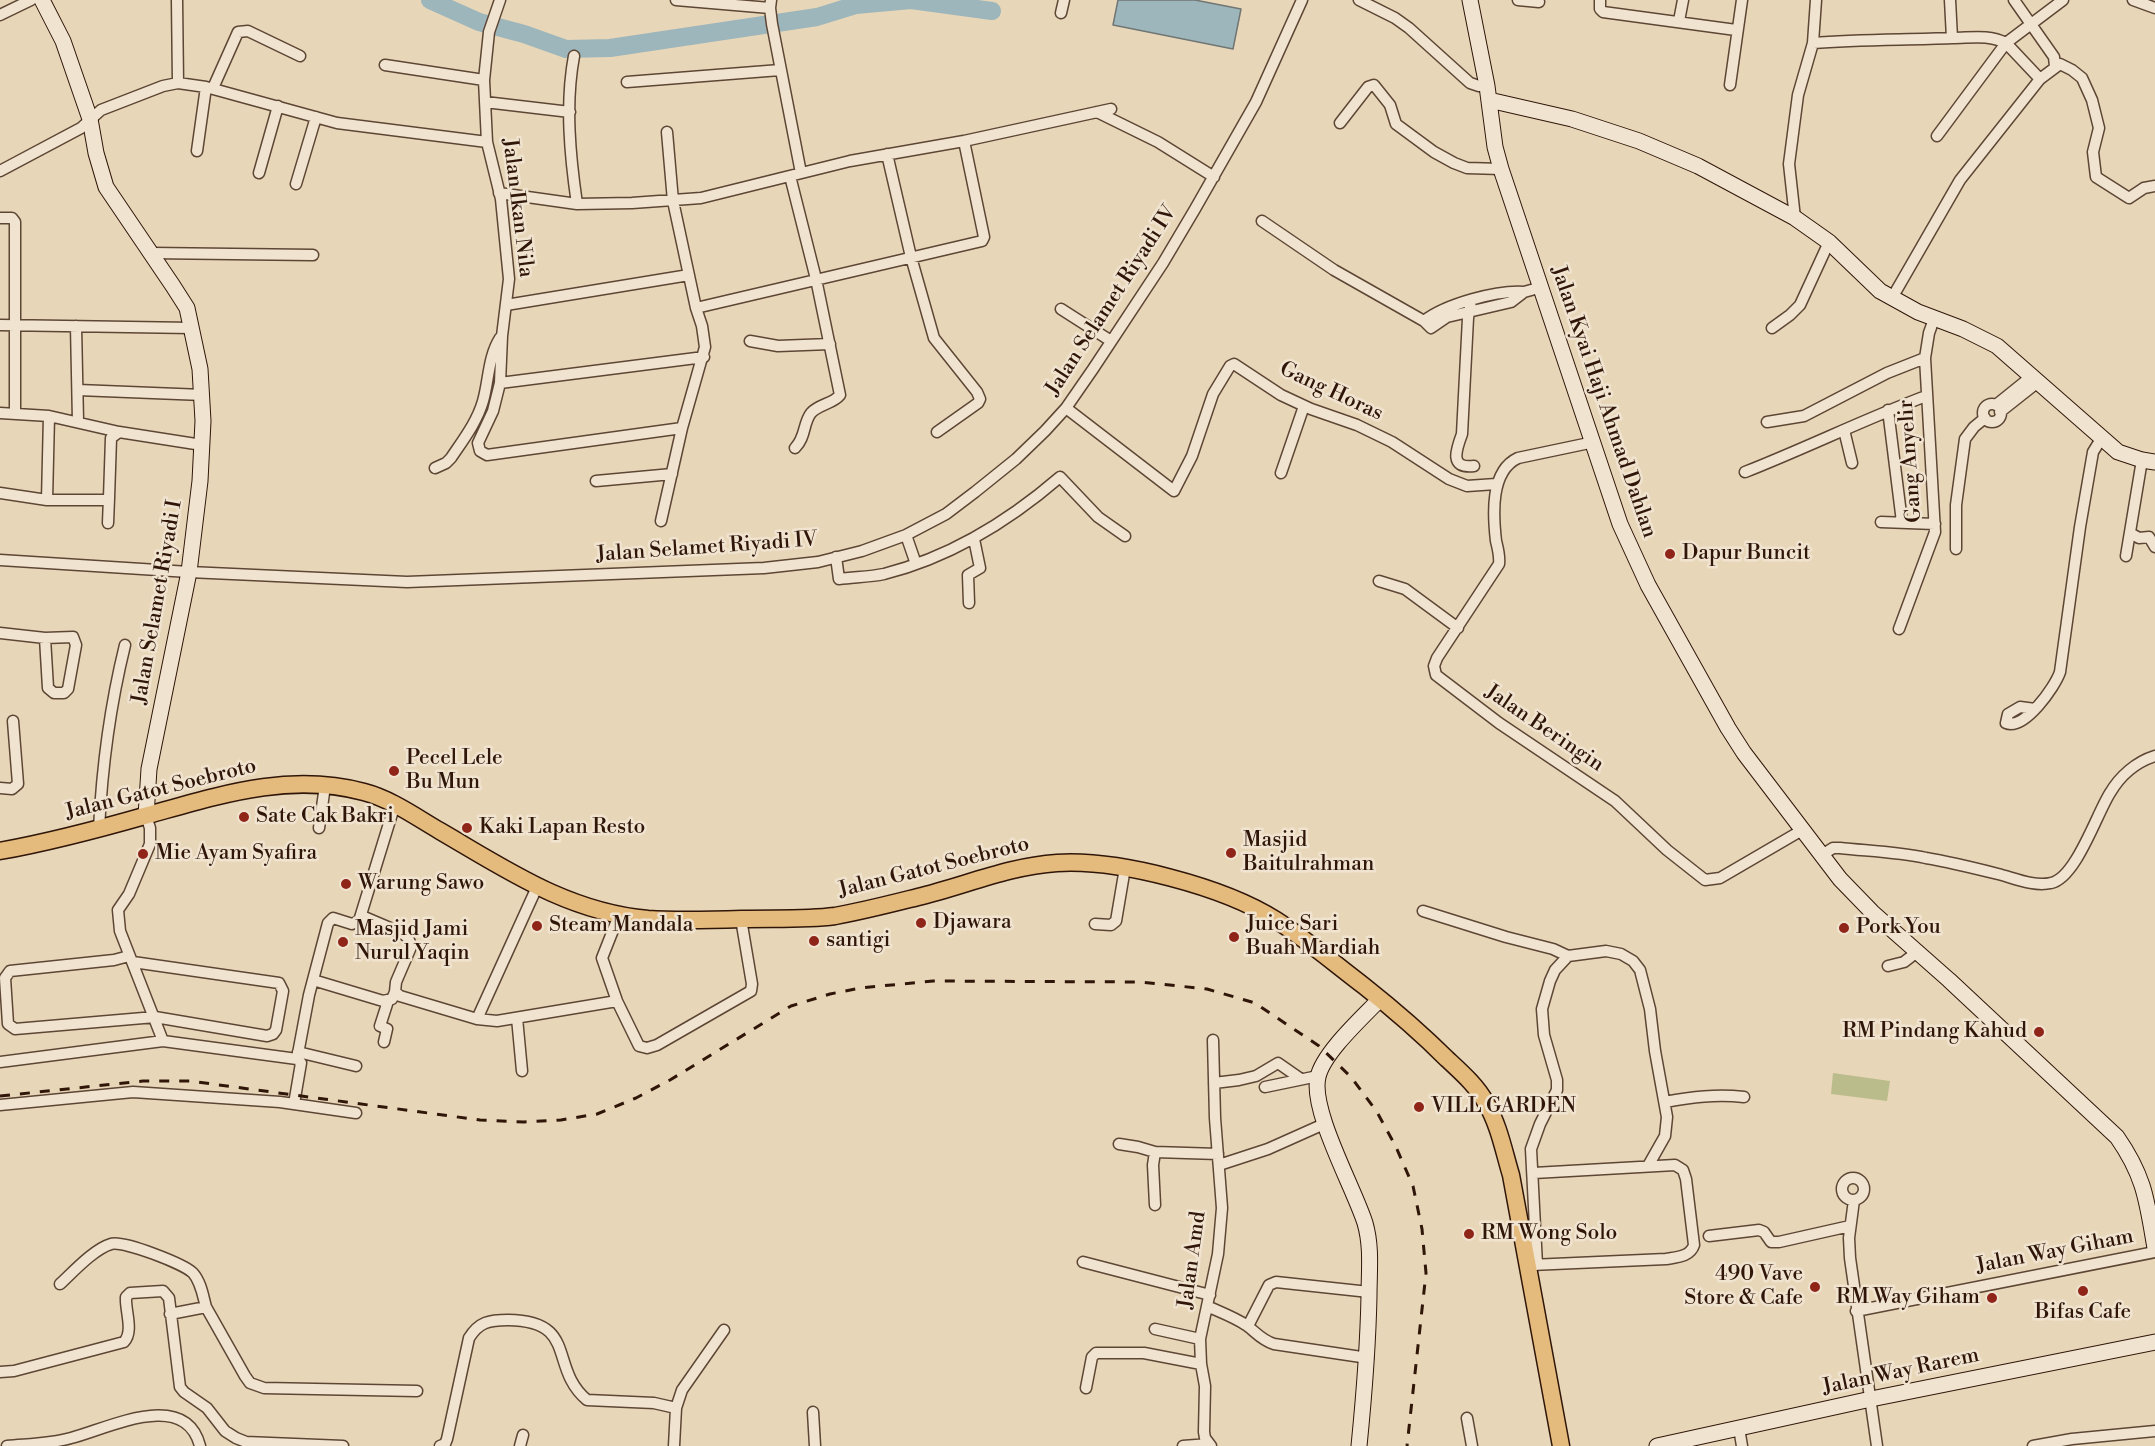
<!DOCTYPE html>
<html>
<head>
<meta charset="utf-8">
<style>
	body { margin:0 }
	canvas { display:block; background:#e8d6b8 }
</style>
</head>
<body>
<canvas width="2155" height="1446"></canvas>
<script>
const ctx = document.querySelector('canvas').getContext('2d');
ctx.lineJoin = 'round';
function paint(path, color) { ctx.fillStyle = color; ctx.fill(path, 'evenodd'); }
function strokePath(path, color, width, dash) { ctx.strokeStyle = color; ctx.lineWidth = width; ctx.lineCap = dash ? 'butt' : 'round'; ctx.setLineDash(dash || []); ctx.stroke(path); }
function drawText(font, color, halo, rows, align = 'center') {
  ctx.font = font + ' "Libre Bodoni",serif'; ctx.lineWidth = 5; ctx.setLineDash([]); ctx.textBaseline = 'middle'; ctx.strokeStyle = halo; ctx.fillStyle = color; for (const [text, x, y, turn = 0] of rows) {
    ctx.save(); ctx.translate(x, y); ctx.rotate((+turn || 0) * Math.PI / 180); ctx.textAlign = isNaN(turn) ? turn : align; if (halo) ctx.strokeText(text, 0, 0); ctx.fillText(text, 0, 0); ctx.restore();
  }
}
paint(new Path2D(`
	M1833 1073 1890 1081 1887 1101 1831 1094Z`), '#bbbc8b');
const water = new Path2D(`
	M1118 0H1195L1241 9 1233 49 1113 25Z`);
paint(water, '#9db6bb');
strokePath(water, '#717674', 1.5);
strokePath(new Path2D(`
	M430 0 479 22 524 34 566 49 610 48 817 17 856 5 911 0 992 11`), '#9db6bb', 18);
const street = new Path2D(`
	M177 0 178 83
	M500 0 489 32 484 80 487 142 501 199 509 279 502 336 500 383 493 411 478 443 480 451 487 455 682 428
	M676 0 770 8
	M771 0 770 8 772 24 801 173
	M1359 0 1395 18 1409 28 1470 83 1479 86H1487
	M1518 0 1539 2
	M1600 0V9L1603 12 1736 30
	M1950 0 1952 38
	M2014 0 2054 57 2055 66
	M2133 0 2155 8
	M1061 13 1064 0
	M0 15 31 0
	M1679 21 1683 0
	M1813 43C1859 39 1905 40 1952 38 1971 38 1988 34 2006 43L2040 79
	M574 56C565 104 570 156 577 204
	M385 65 484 80
	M627 82 780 70
	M1730 85 1742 0
	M213 88 238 32 248 31 300 56
	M485 102 570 112
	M1097 112 1158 142 1214 177
	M1340 123 1368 87 1374 85 1390 105 1396 124 1434 152 1454 163 1467 168 1501 169
	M1937 136 2006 43 2063 0
	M197 151 206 87
	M887 154 911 257 934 338 977 392 980 399 978 403 937 432
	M0 171 81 128 101 110 163 86 178 83 206 87 337 123 487 142
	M259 173 278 106
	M790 176 816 279 840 395C833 404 819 404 811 413 803 423 806 437 795 448
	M296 184 316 117
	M499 193 577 204 632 203 701 198 850 161 964 141 1111 109
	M0 218H12L15 222V413
	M1795 218 1789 164 1798 95 1813 43 1816 0
	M1262 221 1334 270 1424 321 1431 328 1447 317 1511 302 1524 292 1542 287
	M151 253 313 255
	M1892 298 1960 180 2040 79 2060 64 2072 70 2082 78 2092 100 2099 128 2093 152 2096 177 2129 198 2144 188 2155 186
	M1471 301 1468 318 1462 434C1456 450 1449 469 1474 466
	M506 305 689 275
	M696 308 982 241 984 237 964 141
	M1061 309 1111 341
	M1424 321C1446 304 1497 290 1524 292
	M0 325 192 328
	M76 326 78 421
	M1772 328 1790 315 1800 305 1829 242
	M750 341 778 346 830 344
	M500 383 704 357
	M78 390 203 395
	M1983 413a9 9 0 1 1 18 0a9 9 0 1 1-18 0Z
	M1996 405 2032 376
	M1066 408 1174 491 1192 456 1213 394 1230 366 1234 364 1281 395 1311 409 1357 425 1392 442 1449 479 1467 486 1496 484
	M1888 410 1902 522
	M2000 412 2038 382
	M0 413 49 416 119 432 202 445
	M1767 422 1804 416 1887 373 1925 358
	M1844 430 1852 463
	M1594 442 1518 458C1490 471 1493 515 1496 541 1498 549 1500 556 1499 564L1437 658 1434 666 1436 675 1499 723 1615 801 1667 850 1705 880 1720 878 1804 829
	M435 468 446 463 451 458C463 440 477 422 483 401 489 380 488 357 500 338
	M1745 472C1806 448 1865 419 1926 396
	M1281 473 1304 406
	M596 481 672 474
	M0 493 47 500H105L109 498 111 438 119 432
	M47 500 49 416
	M661 521 682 428 705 347 702 326 696 308 673 201 667 132
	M1881 522 1935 524
	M108 523 109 498
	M2130 533 2139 538 2149 537 2155 547
	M906 535 916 564
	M1956 549V505L1965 439 1974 427 1985 418
	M2126 556 2142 460
	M836 557 839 579C854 577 870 577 884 574 951 557 1009 521 1060 477L1098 517 1125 536
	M0 560 189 572 407 582 764 568 818 562 862 551 906 535 946 514 975 492 1016 459 1045 431 1066 408 1093 369 1163 263 1195 209 1256 102 1302 0
	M1379 581 1405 589 1458 628
	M969 603 968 575 980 568 974 539
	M1899 629 1935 532 1925 358 1929 333 1934 319
	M0 633 45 638 73 637 76 645 68 689 64 693H54L48 688 45 638
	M2035 709 2020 707 2008 714 2006 723C2024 731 2055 687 2060 672L2080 527 2093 452 2101 439
	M0 788 12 789 18 784 13 721
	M146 816 150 828V844L129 894 118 910 120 931 163 1041
	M319 828 325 786
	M99 829C102 766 110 706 125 645
	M1822 855 1833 848H1840C1868 851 1898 852 1926 858 1950 862 1974 868 1998 874 2014 878 2034 887 2051 883 2076 878 2097 813 2110 793 2120 776 2136 762 2155 756
	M1423 911 1506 937 1553 949 1568 956
	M619 915 602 958 617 1001 639 1046 647 1048 657 1045 751 991 752 984 741 919
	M1095 924 1111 925 1116 921 1125 868
	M129 956 114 960 10 971 5 978 8 1024 15 1029 155 1017 267 1036 273 1034 276 1030 283 991 279 983 133 962
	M1888 966 1904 962 1917 952
	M313 980 383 1001 392 999 395 992 396 982 411 947C410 940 408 937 402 933L362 916
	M395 992 400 996 477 1019 497 1021 617 1001
	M517 1018 522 1071
	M477 1019 537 887
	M384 1042 387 1029 380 1026 388 1001
	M298 1052 356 1066
	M297 1059 309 995 328 923 333 918 352 924 359 921 395 804
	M0 1062 163 1041 297 1059
	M1214 1083 1239 1080 1256 1076 1278 1063 1301 1079
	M1265 1087 1318 1076
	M1665 1102C1692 1097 1716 1094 1744 1097
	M294 1104 301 1063 297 1059
	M0 1105 133 1092 280 1102 356 1113
	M1119 1144 1138 1147 1155 1152
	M1219 1165 1268 1149 1324 1124
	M1842 1189a11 11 0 1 1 22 0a11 11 0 1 1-22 0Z
	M1854 1200 1849 1238 1850 1258 1877 1446
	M1155 1205 1153 1165 1155 1152 1218 1154
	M1709 1236 1759 1230 1764 1232 1771 1242H1779L1850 1226
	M1083 1262 1210 1295
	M1531 1265 1666 1259C1677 1257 1690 1257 1694 1245L1686 1179 1683 1170 1675 1165 1534 1173
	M1537 1265 1531 1149 1540 1124 1557 1090V1080L1544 1035 1542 1009 1550 981 1555 970 1568 956 1606 951 1621 954 1633 961 1640 970 1650 1009 1655 1051 1667 1117 1665 1136 1648 1166
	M60 1284C73 1272 94 1249 111 1244 123 1240 184 1264 193 1273 201 1282 203 1296 206 1307
	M1207 1306C1220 1312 1234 1317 1246 1325 1256 1332 1261 1340 1274 1344L1368 1358
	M1856 1311 2155 1252
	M170 1314 206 1307 245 1376 250 1383 264 1388 417 1391
	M1248 1326 1269 1285 1276 1282 1369 1292
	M1155 1329 1200 1339
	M0 1372 14 1371 124 1342C134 1331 125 1311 126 1297L130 1293 163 1291 169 1298 180 1387 184 1392 207 1408 225 1431 236 1438 246 1442 343 1446
	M1086 1388 1092 1357 1096 1353H1144L1201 1364
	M813 1412 815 1446
	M1467 1418 1472 1446
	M1739 1428 1742 1446
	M7 1446C28 1444 50 1444 71 1438 107 1429 185 1388 200 1446
	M440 1446 445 1444 447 1439 469 1338C479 1322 489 1320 508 1320 579 1321 548 1367 587 1400L654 1403 676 1408
	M520 1446 523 1435
	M674 1446 676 1408 682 1390 724 1330
	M1183 1446 1209 1444
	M1211 1446 1205 1438 1204 1432 1205 1386 1201 1364 1200 1339 1218 1254 1222 1208 1215 1118 1213 1040
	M2033 1446 2072 1439 2155 1431`);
const secondary = new Path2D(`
	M42 0 63 41 90 119 96 153 106 187 173 286 187 308 200 369 203 421 200 481 189 572 149 769 146 816
	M1470 0 1487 86 1495 147 1501 169 1620 524 1648 585 1728 728 1744 753 1840 879 1872 912 1949 980 2117 1137C2145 1177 2147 1202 2155 1248
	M1489 100 1572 119 1639 141 1698 166 1795 218 1829 242 1880 291 1918 312 1963 329 1997 346 2118 452 2142 460 2155 462
	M1359 1446C1364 1396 1368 1346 1369 1296 1369 1272 1372 1247 1365 1223 1354 1188 1310 1110 1318 1077 1323 1053 1363 1017 1380 999
	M1657 1446 1871 1399 2155 1342`);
const primary = new Path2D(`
	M0 851C50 842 99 829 148 815 220 795 289 772 364 792 391 799 416 817 440 831 507 870 568 912 648 919 679 921 711 920 742 919 773 918 804 920 835 916 863 911 890 904 918 897 964 886 1009 866 1057 863 1119 859 1224 887 1276 920 1307 940 1335 964 1364 986 1393 1009 1421 1033 1447 1059 1461 1072 1477 1086 1486 1103 1499 1125 1504 1152 1511 1175L1561 1446`);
strokePath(street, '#5e4635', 13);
strokePath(secondary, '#301609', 17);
strokePath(primary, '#301609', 19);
strokePath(street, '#f0e4d1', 10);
strokePath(secondary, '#f0e4d1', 15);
strokePath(primary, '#e4bb7c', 16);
strokePath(new Path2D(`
	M0 1096 143 1081H190L480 1120 524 1122 561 1120 597 1114 636 1098 670 1080 791 1006 830 994 860 988 933 981 1141 982 1207 989 1255 1003 1319 1046 1351 1077 1377 1112 1396 1147 1413 1186 1422 1229 1426 1273 1407 1446`), '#301609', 3, [10, 10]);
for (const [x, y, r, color] of [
	[1670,554,6,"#8f2418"],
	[394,771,6,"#8f2418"],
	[244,817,6,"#8f2418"],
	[467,828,6,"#8f2418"],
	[1231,853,6,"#8f2418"],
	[143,854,6,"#8f2418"],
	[346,884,6,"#8f2418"],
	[921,923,6,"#8f2418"],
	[537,926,6,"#8f2418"],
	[1844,928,6,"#8f2418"],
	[1234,937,6,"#8f2418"],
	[814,941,6,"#8f2418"],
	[343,942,6,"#8f2418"],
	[2039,1032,6,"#8f2418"],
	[1419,1107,6,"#8f2418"],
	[1469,1234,6,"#8f2418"],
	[1815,1287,6,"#8f2418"],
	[2083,1291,6,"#8f2418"],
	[1992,1298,6,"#8f2418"]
]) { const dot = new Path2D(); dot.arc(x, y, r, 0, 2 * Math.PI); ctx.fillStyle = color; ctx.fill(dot); strokePath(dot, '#f0e4d1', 2); }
drawText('21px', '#301609', '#f0e4d1', [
	["Jalan Ikan Nila",517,208,83],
	["Jalan Selamet Riyadi IV",1112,301,-57],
	["Gang Horas",1331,392,25],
	["Jalan Kyai Haji Ahmad Dahlan",1603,402,71],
	["Gang Anyelir",1911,461,-94],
	["Jalan Selamet Riyadi IV",707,548,-4],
	["Jalan Selamet Riyadi I",158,602,-80],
	["Jalan Beringin",1544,729,34],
	["Jalan Gatot Soebroto",161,790,-14],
	["Jalan Gatot Soebroto",934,868,-14],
	["Jalan Way Giham",2055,1252,-11],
	["Jalan Amd",1193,1260,-82],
	["Jalan Way Rarem",1901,1372,-12]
]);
drawText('21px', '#301609', '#f0e4d1', [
	["Dapur Buncit",1682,554],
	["Pecel Lele",406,759],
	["Bu Mun",406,783],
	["Sate Cak Bakri",256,817],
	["Kaki Lapan Resto",479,828],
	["Masjid",1243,841],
	["Baitulrahman",1243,865],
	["Mie Ayam Syafira",155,854],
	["Warung Sawo",358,884],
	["Djawara",933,923],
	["Juice Sari",1246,925],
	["Buah Mardiah",1246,949],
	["Steam Mandala",549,926],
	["Pork You",1856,928],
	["Masjid Jami",355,930],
	["Nurul Yaqin",355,954],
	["santigi",826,941],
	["RM Pindang Kahud",2027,1032,"right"],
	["VILL GARDEN",1431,1107],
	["RM Wong Solo",1481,1234],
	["490 Vave",1803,1275,"right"],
	["Store & Cafe",1803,1299,"right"],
	["RM Way Giham",1980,1298,"right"],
	["Bifas Cafe",2083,1313,"center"]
], 'left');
</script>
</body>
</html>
